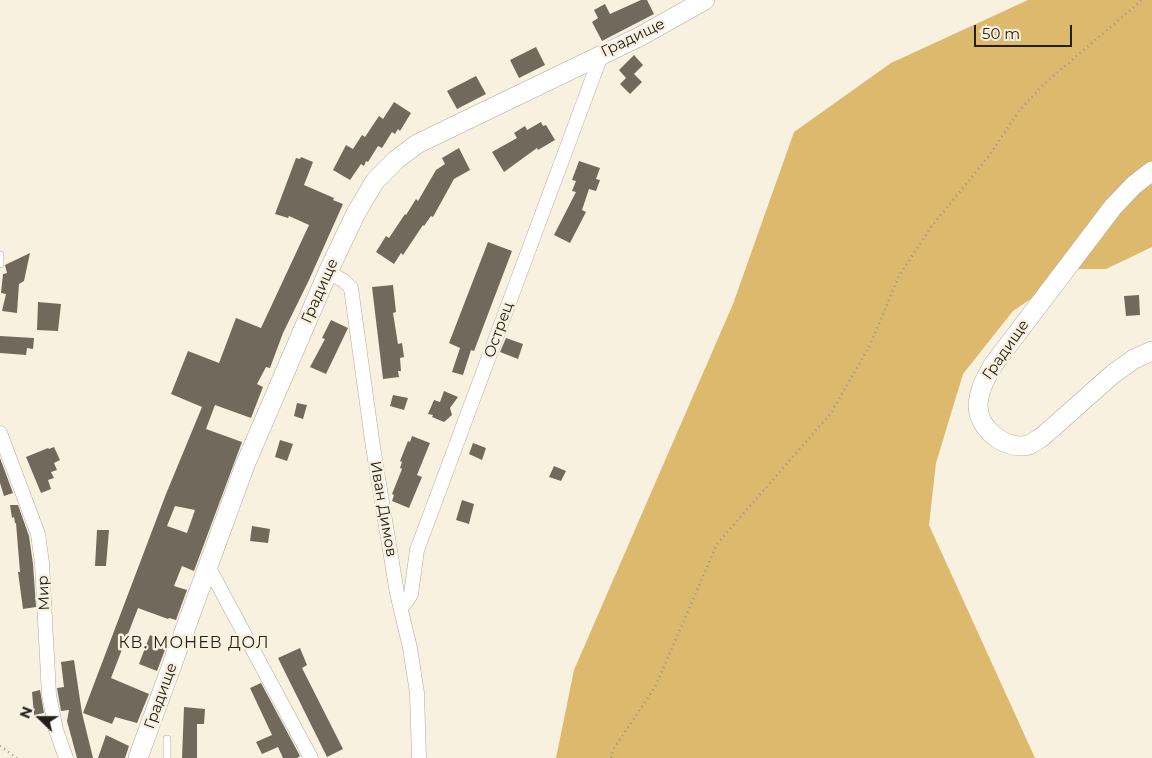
<!DOCTYPE html>
<html>
<head>
<meta charset="utf-8">
<style>
	body { margin:0 }
	#map { position:relative; width:1152px; height:758px; overflow:hidden; background:#f9f1e0; font-family:Montserrat,sans-serif }
	canvas { display:block }
	.north { position:absolute; left:15px; top:693px; width:50px; height:50px; -webkit-text-stroke:4px #f9f1e0; paint-order:stroke; rotate:292deg; font-size:14px; font-weight:700; line-height:20px; text-align:center; color:#23201a }
	.north::after { content:''; display:block; margin:auto; width:18px; height:22px; background:#23201a; clip-path:polygon(50% 0,100% 100%,50% 72%,0 100%) }
	.scale { position:absolute; left:974px; top:25px; width:98px; height:22px; box-sizing:border-box; border:2px solid #23201a; border-top:0; padding-left:6px; font-size:15px; line-height:18px; white-space:nowrap; color:#23201a; -webkit-text-stroke:4px #f9f1e0; paint-order:stroke }
</style>
</head>
<body>
<div id="map">
<canvas width="1152" height="758"></canvas>
<div class="north">N</div>
<div class="scale">50 m</div>
</div>
<script>
const ctx = document.querySelector('canvas').getContext('2d');
ctx.lineJoin = 'round';
function paint(path, color) { ctx.fillStyle = color; ctx.fill(path, 'evenodd'); }
function strokePath(path, color, width, dash) { ctx.strokeStyle = color; ctx.lineWidth = width; ctx.lineCap = dash ? 'butt' : 'round'; ctx.setLineDash(dash || []); ctx.stroke(path); }
function drawText(font, color, halo, rows, align = 'center') {
  ctx.font = font + ' Montserrat,sans-serif'; ctx.lineWidth = 5; ctx.setLineDash([]); ctx.textBaseline = 'middle'; ctx.strokeStyle = halo; ctx.fillStyle = color; for (const [text, x, y, turn = 0] of rows) {
    ctx.save(); ctx.translate(x, y); ctx.rotate((+turn || 0) * Math.PI / 180); ctx.textAlign = isNaN(turn) ? turn : align; if (halo) ctx.strokeText(text, 0, 0); ctx.fillText(text, 0, 0); ctx.restore();
  }
}
paint(new Path2D(`
	M1028 0H1152V247L1106 269H1075L1013 311 963 374 936 463 929 525 1035 758H556L574 670 733 304 794 132 891 63Z`), '#dcb96d');
paint(new Path2D(`
	M641 0H647L654 14 602 41 592 22 598 18 594 10 605 4 610 14Z
	M536 47 545 65 519 78 510 60Z
	M634 55 643 65 634 74 642 82 630 94 620 84 626 78 619 70Z
	M476 76 486 94 457 109 447 91Z
	M394 102 411 113 400 131 398 129 395 134 392 132 382 148 378 146 368 162 366 161 364 166 361 164 350 180 333 170 346 145 353 149 362 135 365 137 379 116 383 119Z
	M541 122 543 126 546 125 555 140 538 150 537 148 504 172 492 152 517 138 514 133 525 126 527 130Z
	M459 148 470 170 454 179 433 217 431 216 424 226 423 225 403 255 401 253 394 264 376 252 386 236 389 238 405 214 406 215 416 199 418 201 436 170 445 164 442 158Z
	M301 157 313 162 304 185 334 198 333 200 343 204 309 280 283 333 270 368 266 367 257 384 263 387 251 418 215 405 206 429 242 442 194 571 182 566 174 586 187 590 176 620 169 618 168 619 138 608 111 678 149 694 137 723 115 717 112 724 83 713 166 494 202 407 171 394 188 351 219 363 236 318 261 328 309 225 289 216 288 218 275 214 296 158 300 159ZM175 506 195 510 187 533 167 526Z
	M579 161 600 168 596 179 600 180 596 191 589 189 582 210 586 212 570 243 554 235 576 192 572 191 576 181 572 180Z
	M488 242 512 251 474 351 471 350 463 375 452 372 460 348 449 343Z
	M30 253 24 281 19 284 17 313 2 311 6 294 1 293 3 274 7 273 5 265Z
	M393 285 396 312 393 313 398 344 402 343 404 357 400 358 401 371H398L399 377 383 379 372 287Z
	M1139 295 1140 315 1126 316 1124 296Z
	M38 302 61 304 58 331 37 330Z
	M331 320 348 328 326 374 310 367 325 339 322 338Z
	M0 336 34 338 33 349 27 348 26 355 0 353Z
	M506 338 523 344 518 359 500 352Z
	M444 391 458 397 450 408 452 415 444 422 432 417 433 415 428 414 434 400 440 402Z
	M393 395 408 398 404 410 390 406Z
	M297 403 307 405 303 419 294 416Z
	M412 436 430 443 417 475 422 477 409 508 392 501 394 495 392 494 402 469 400 468 402 462 400 461 408 441 410 442Z
	M280 440 293 444 287 461 275 457Z
	M473 443 486 448 482 460 469 454Z
	M54 447 60 460 54 463 57 470 51 472 54 478 48 480 51 489 41 493 26 457 48 448 49 449Z
	M0 458 13 493 4 496 0 483Z
	M554 466 566 471 561 481 549 477Z
	M462 500 474 504 469 524 456 520Z
	M10 505H18L29 536 33 564 36 607 23 609 18 572H20L16 523H15L14 517 12 518Z
	M252 526 270 529 268 543 250 541Z
	M97 530H109L106 566H95Z
	M150 635 168 642 157 671 139 664Z
	M300 648 307 665 302 668 343 749 327 757 278 658Z
	M74 660 82 713 93 758H77L67 721 69 710 61 711 58 694 57 688 64 687 61 662Z
	M261 683 300 756 297 758H283L278 747 262 754 256 742 272 735 250 688Z
	M40 690 44 713 34 715 32 692Z
	M184 707 205 709 204 724H197V758H182Z
	M106 735 129 746 125 758H98Z`), '#716a5c');
const lane = new Path2D(`
	M0 255V264
	M167 739V758`);
const street = new Path2D(`
	M328 272 344 281 351 288 373 447 397 593 410 648 417 693 419 758
	M0 433 38 534 42 563 49 695 56 730 66 758
	M209 568 311 758
	M401 607 407 601 411 594 417 550 602 53`);
const secondary = new Path2D(`
	M1152 171 1134 185 1113 207 993 365C986 378 979 389 978 404 977 428 1005 451 1029 445 1033 443 1038 439 1042 437L1113 374 1134 359 1152 351
	M138 758 245 465 328 272 356 213 375 181 396 160 417 144 641 36 705 0`);
strokePath(lane, '#b1aa9a', 8);
strokePath(street, '#b1aa9a', 15);
strokePath(secondary, '#b1aa9a', 20);
strokePath(new Path2D(`
	M0 746 17 758
	M611 758 613 750 655 687 717 544 831 413 870 345 899 276 931 227 989 156 1018 112 1043 85 1142 0`), '#999488', 2.5, [1, 4]);
strokePath(lane, '#fff', 7);
strokePath(street, '#fff', 14);
strokePath(secondary, '#fff', 19);
drawText('15px', '#23201a', '#f9f1e0', [
	["Градище",633,38,-26],
	["Градище",320,291,-66],
	["Острец",499,330,-70],
	["Градище",1006,350,-55],
	["Иван Димов",383,509,80],
	["Мир",44,593,-93],
	["Градище",161,696,-70]
]);
ctx.letterSpacing = '1px';
drawText('16px', '#23201a', '#f9f1e0', [
	["КВ. МОНЕВ ДОЛ",194,643]
]);
ctx.letterSpacing = '0px';
</script>
</body>
</html>
